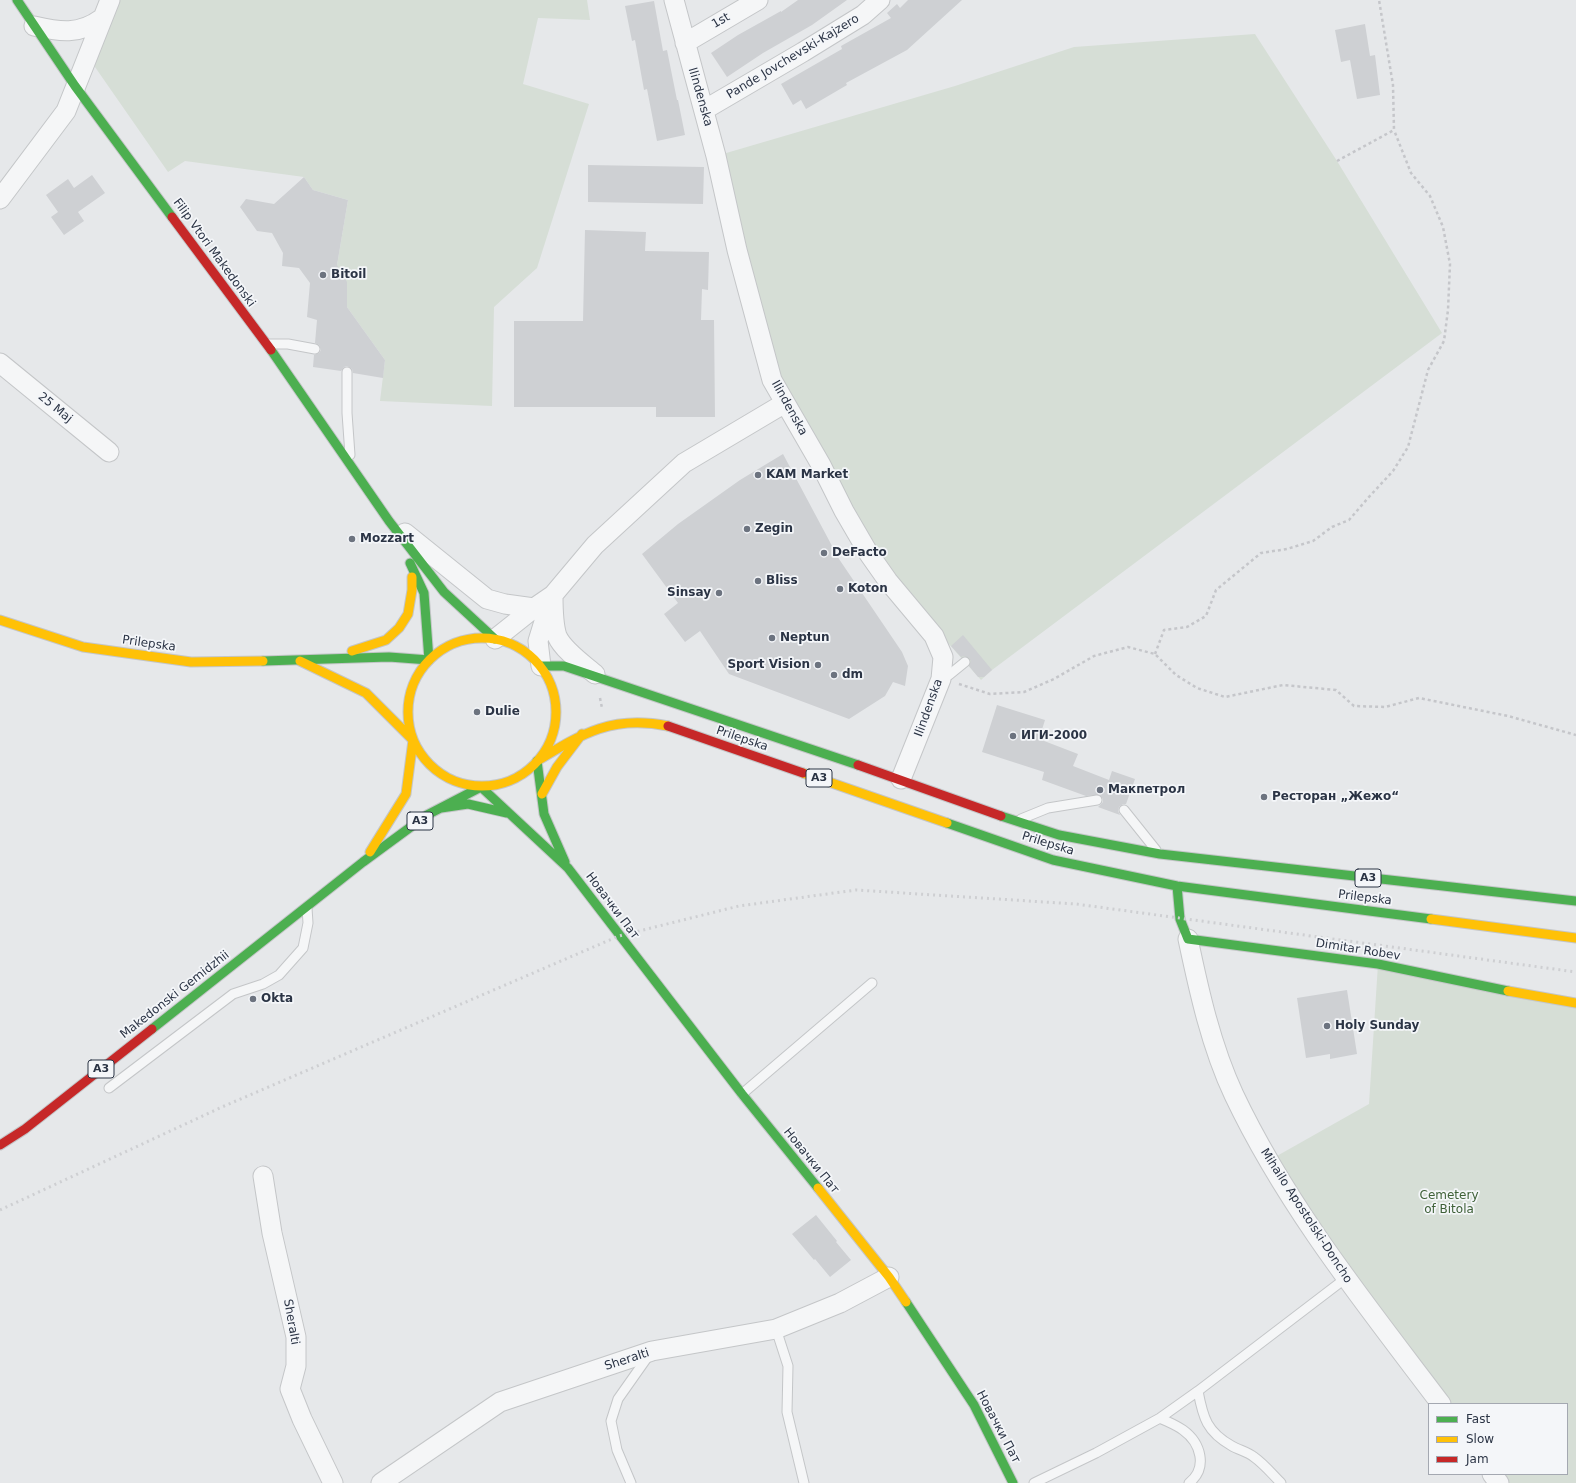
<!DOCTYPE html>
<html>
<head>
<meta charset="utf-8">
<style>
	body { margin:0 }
	#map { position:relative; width:1576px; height:1483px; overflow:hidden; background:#e6e8ea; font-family:"DejaVu Sans",sans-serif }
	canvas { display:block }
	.legend { position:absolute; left:1428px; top:1403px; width:140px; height:72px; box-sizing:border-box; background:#f4f6f9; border:1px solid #a4a8b1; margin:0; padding:5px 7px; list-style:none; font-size:12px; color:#2b3445 }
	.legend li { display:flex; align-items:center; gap:8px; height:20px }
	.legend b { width:20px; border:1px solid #a4a8b1 }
</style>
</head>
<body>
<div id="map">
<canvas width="1576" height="1483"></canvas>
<ul class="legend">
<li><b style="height:5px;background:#4caf50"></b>Fast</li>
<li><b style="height:5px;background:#ffc107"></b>Slow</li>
<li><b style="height:5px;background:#c62828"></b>Jam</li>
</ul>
</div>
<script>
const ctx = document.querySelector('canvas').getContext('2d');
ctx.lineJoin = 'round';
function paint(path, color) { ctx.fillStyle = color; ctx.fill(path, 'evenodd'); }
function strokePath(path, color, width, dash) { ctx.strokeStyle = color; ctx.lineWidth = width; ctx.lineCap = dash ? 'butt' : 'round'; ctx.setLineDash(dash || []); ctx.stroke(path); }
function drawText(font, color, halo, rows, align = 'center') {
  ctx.font = font + ' "DejaVu Sans",sans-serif'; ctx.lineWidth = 3.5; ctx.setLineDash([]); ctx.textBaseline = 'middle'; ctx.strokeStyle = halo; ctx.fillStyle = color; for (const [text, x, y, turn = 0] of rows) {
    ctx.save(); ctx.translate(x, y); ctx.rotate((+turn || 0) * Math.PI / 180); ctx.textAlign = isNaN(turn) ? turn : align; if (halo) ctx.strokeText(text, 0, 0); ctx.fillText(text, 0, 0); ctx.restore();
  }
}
paint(new Path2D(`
	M110 0H587L590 20 538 18 523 84 589 104 537 268 494 307 492 406 380 401 385 360 347 307 337 265 348 200 313 190 304 177 185 161 168 172 95 67 93 40Z
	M1255 34 1337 161 1442 333 992 670 981 680 939 633 888 581 772 380 716 156 955 86 1074 47Z
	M1378 964 1576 1003V1483H1499L1492 1474H1567V1404H1441L1268 1161 1369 1104Z`), '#d6ded6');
paint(new Path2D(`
	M798 0H847L812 25 763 53 727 77 711 53 738 35 781 11V12Z
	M908 0H962L907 50 846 83 847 85 806 109 801 100 793 105 781 84 842 49 841 46 891 18 887 13 897 4 900 8Z
	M654 1 663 51 667 50 677 100H678L685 135 657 141 647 89 644 90 635 40 632 41 625 6Z
	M1365 24 1370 56 1375 55 1380 95 1357 99 1350 60 1341 62 1335 30Z
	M588 165 704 167 703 204 588 202Z
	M92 175 105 193 78 212 84 221 64 235 51 217 58 212 46 195 68 179 74 188Z
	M304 177 313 190 348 200 337 265 347 282V307L385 360 383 378 353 373 352 369 347 366 344 367 341 371 313 367 314 355 319 353 321 350 319 345 315 343 317 320 307 317 310 283 299 268 282 266 283 253 272 233 257 231 240 207 246 199 274 204Z
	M585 230 646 232 645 251 709 252 708 290 702 289 701 320H714L715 417H656V407H514V321H583Z
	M783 454 839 559 902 652 908 666 905 686 893 682 885 696 849 719 729 674 700 631 685 642 664 614 678 603 642 554 678 524 740 480Z
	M963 635 992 670 984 677H978L969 666 971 661 969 658 964 656 961 657 951 646Z
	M997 705 1045 720 1039 739 1078 754 1073 766 1109 780 1112 771 1135 779 1126 804H1123L1119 807 1118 811 1120 815 1098 807 1103 802V799L1099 795 1086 796 1042 780 1044 772 982 752Z
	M1347 990 1357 1054 1330 1059V1054L1306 1058 1297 998Z
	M816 1215 837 1241 836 1242 851 1260 830 1277 815 1259 814 1260 792 1234Z`), '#ced0d3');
const lane = new Path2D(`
	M269 344H288L315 349
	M347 372V413L350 455
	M941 679 949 675 965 662
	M1124 810 1156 850
	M1021 819 1048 808 1097 800
	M109 1088 233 994 263 984 279 975 303 948 308 923 307 908
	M742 1094 872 983
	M776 1329 788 1366 787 1412 804 1483
	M1198 1391C1203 1418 1207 1432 1232 1446 1239 1450 1248 1452 1254 1457 1264 1464 1272 1474 1281 1483
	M1160 1418C1168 1422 1176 1425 1183 1430 1201 1443 1208 1468 1189 1483
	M631 1483 617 1450 611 1421 618 1399 649 1355
	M1034 1483 1096 1453 1160 1418 1198 1391 1346 1278`);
const street = new Path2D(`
	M674 0 716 156 737 250 772 380 821 465 844 511 869 554 888 581 934 636 943 657 941 679 901 779
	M34 26C60 32 79 35 101 19
	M685 43 758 0
	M704 110 803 52 863 15 880 0
	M0 199 66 111 110 0
	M0 363 109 452
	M405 533 487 599 505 604 534 608 553 595 595 545 684 463 785 403
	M553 595C553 608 553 624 557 636 563 650 583 664 595 674
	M495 639 534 608
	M541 666 538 641 550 602
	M1188 939C1199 991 1211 1046 1234 1095 1287 1207 1367 1306 1441 1404
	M263 1176 272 1233 296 1337V1366L290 1389 302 1419 333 1483
	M1492 1474 1499 1483
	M381 1483 500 1402 652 1351 776 1329 840 1303 889 1277`);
const fast = new Path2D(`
	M17 0 75 86 172 217
	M271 350 389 521 444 592 495 639
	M263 661 389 657 429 660 424 593 410 563
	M541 666H564L858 765
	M537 761 544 814 565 862
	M481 787 568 868 742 1094 818 1188
	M441 808 468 804 507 813
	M1001 816 1059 835 1160 854 1576 901
	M947 823 1053 860 1177 886 1431 919
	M1177 886 1180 919 1188 939 1378 964 1508 991
	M152 1029 363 862 427 815 481 787
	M906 1302 974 1405 1013 1483`);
const slow = new Path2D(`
	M0 620 83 647 191 662 263 661
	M408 712a74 74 0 1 1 148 0a74 74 0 1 1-148 0Z
	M352 651 386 640 399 628 408 614 412 590V577
	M300 661 366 693 413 740
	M537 761C583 733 612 715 668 726
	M803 773 947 823
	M542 794 557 767 582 734
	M370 852 406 794 413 740
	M1431 919 1576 938
	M1508 991 1576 1003
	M818 1188 889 1277 906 1302`);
const jam = new Path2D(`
	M172 217 271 350
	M668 726 803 773
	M858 765 1001 816
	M0 1145 25 1129 152 1029`);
strokePath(lane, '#c4c6c8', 11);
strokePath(street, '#c4c6c8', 21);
strokePath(fast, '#c4c6c8', 11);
strokePath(slow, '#c4c6c8', 11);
strokePath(jam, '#c4c6c8', 11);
strokePath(new Path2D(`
	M1337 161 1394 130 1393 85 1379 0
	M1155 654 1164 630 1187 627 1206 616 1216 590 1261 553 1287 549 1313 541 1332 527 1349 520 1368 498 1393 471 1408 447 1428 370 1444 341 1448 310 1450 264 1443 227 1430 196 1411 173 1394 130
	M959 684 990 694 1024 692 1054 679 1094 656 1128 647 1155 654 1176 675 1197 688 1225 697 1283 685 1336 690 1354 706 1385 707 1419 698 1508 716 1576 735
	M600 698 602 708`), '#c5c6ca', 2.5, [3, 3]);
strokePath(lane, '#f5f6f7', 9);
strokePath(street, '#f5f6f7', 19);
strokePath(fast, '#4caf50', 9);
strokePath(slow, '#ffc107', 9);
strokePath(jam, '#c62828', 9);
strokePath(new Path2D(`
	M0 1210 222 1107 619 936 739 906 856 890 1076 904 1576 972`), '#cecfd2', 3, [2, 4]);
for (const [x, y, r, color] of [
	[323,275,4,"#6c737f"],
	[758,475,4,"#6c737f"],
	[747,529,4,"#6c737f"],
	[352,539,4,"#6c737f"],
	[824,553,4,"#6c737f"],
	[758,581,4,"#6c737f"],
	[840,589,4,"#6c737f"],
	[719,593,4,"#6c737f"],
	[772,638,4,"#6c737f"],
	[818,665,4,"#6c737f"],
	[834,675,4,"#6c737f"],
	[477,712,4,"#6c737f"],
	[1013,736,4,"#6c737f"],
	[1100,790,4,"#6c737f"],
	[1264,797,4,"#6c737f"],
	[253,999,4,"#6c737f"],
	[1327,1026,4,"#6c737f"]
]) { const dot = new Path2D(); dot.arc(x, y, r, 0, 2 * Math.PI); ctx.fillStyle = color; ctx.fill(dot); strokePath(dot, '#f4f6f9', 1.5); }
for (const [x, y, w] of [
	[819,778,26],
	[420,821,26],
	[1368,878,26],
	[101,1069,26]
]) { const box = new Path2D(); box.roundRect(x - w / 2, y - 9, w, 18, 3); ctx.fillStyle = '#f4f6f9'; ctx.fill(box); strokePath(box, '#2b3445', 1); }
drawText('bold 11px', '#2b3445', null, [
	["A3",819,778],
	["A3",420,821],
	["A3",1368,878],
	["A3",101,1069]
]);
drawText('12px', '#2b3445', '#f4f6f9', [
	["1st",721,21,-30],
	["Pande Jovchevski-Kajzero",793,57,-31],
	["Ilindenska",700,97,74],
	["Filip Vtori Makedonski",214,253,54],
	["25 Maj",55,408,39],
	["Ilindenska",789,408,61],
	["Prilepska",149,644,8],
	["Ilindenska",929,708,-70],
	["Prilepska",742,739,19],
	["Prilepska",1048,844,17],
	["Prilepska",1365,898,7],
	["Новачки Пат",612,906,53],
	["Dimitar Robev",1358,950,9],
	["Makedonski Gemidzhii",175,995,-38],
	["Новачки Пат",811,1161,51],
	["Mihailo Apostolski-Doncho",1306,1216,57],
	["Sheralti",291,1322,80],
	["Sheralti",627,1360,-18],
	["Новачки Пат",998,1427,62]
]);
drawText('bold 12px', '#2b3445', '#f4f6f9', [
	["Bitoil",331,275],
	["KAM Market",766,475],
	["Zegin",755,529],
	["Mozzart",360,539],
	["DeFacto",832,553],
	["Bliss",766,581],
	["Koton",848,589],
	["Sinsay",711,593,"right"],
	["Neptun",780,638],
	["Sport Vision",810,665,"right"],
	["dm",842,675],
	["Dulie",485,712],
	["ИГИ-2000",1021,736],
	["Макпетрол",1108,790],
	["Ресторан „Жежо“",1272,797],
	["Okta",261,999],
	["Holy Sunday",1335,1026]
], 'left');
drawText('12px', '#3f6138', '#f4f6f9', [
	["Cemetery",1449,1196],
	["of Bitola",1449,1210]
]);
</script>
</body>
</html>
